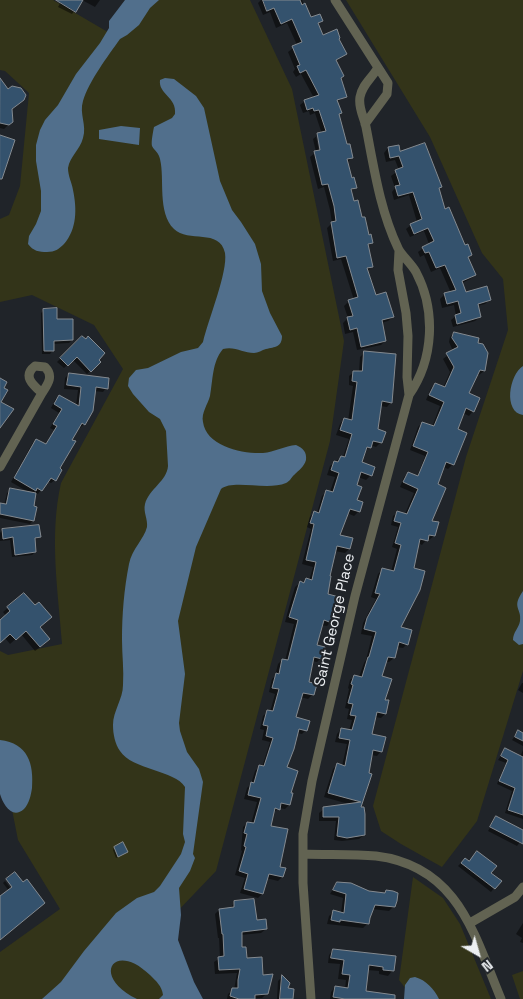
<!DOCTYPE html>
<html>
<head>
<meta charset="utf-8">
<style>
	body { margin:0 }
	#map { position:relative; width:523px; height:999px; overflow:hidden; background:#202429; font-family:"Space Grotesk",sans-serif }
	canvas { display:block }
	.north { position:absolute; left:453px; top:929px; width:50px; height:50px; -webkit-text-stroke:4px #202429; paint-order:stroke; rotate:142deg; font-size:14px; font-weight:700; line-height:20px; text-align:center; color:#eceff2 }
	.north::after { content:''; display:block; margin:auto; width:18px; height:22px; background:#eceff2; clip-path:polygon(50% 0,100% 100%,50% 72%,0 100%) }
</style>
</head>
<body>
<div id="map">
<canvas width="523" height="999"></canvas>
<div class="north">N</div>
</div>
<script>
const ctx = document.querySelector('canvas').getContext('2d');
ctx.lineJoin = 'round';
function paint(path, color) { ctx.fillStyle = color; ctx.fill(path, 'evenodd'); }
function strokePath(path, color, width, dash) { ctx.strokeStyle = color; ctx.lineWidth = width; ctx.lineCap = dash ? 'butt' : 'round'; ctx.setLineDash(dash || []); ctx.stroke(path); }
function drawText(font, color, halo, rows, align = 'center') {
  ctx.font = font + ' "Space Grotesk",sans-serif'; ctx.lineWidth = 4.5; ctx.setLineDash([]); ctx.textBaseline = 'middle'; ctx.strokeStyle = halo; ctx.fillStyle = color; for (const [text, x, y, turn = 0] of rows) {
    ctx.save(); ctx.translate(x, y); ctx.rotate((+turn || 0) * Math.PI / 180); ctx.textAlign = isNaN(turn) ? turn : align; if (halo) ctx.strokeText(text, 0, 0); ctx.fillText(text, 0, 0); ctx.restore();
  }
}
paint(new Path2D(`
	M0 0H53L118 38 153 0H250L292 89 344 341 330 441 216 871 172 917 166 999H0V952L60 909 18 840 4 769 0 760V651L8 655 62 644C58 590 49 536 61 483L123 369 94 325 32 295 0 302V219L9 215 20 186 29 93 5 71 0 70Z
	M346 0H523V671L477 821 442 867 401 844 381 831 373 806 466 457 508 330 503 279 482 253 430 137Z
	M413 877 443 898 460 924 491 999H414L399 980Z
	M523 971V999H520L512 975Z`), '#333419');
paint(new Path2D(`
	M125 0H159L150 8 139 25 127 35 120 39C108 56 89 81 83 101 79 114 87 125 83 138 80 150 70 156 68 168 68 176 72 183 73 190 77 209 77 229 64 244 59 249 55 252 47 252 39 252 33 251 28 244L29 236 36 224 41 211V191L36 161V145L40 130 45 120 58 105 76 74 100 43 109 28V21Z
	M165 78 174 79 196 96 204 108 220 181 232 210 241 222 255 244 261 264 262 291 270 313 282 336C282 347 275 347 266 349 262 350 258 353 254 353 243 353 235 346 223 349 212 362 213 380 210 396 208 404 201 413 203 422 206 446 242 454 263 453 274 452 285 446 296 445 303 448 307 452 306 460 304 467 299 470 294 475 291 478 290 481 286 483 267 491 233 479 221 489L196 547 178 621 185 674 179 723 180 731 187 752 199 769 203 782 193 854 195 858 190 871 179 888 181 915 178 940 194 982 203 999H159L163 995C162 986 156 981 150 975 114 940 90 976 137 999H42L61 982 84 951 116 913 137 898 154 892 160 886 181 854 185 842 183 834 185 787C175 770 132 770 120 751 115 744 113 734 113 725 113 711 123 699 123 685 124 670 122 655 122 640 122 615 124 589 129 564 132 549 144 539 147 527 148 519 143 512 145 504 149 489 167 481 168 466L166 431 160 419 149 412 133 394 128 386 129 378 136 370 148 368 181 352 198 348 203 342C208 320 228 272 225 253 220 228 188 243 174 229 157 212 165 179 160 159 159 153 154 150 152 146 151 142 153 132 154 127L172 118 175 114C177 97 158 94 160 80Z
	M121 126 140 128 139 145 99 139V130Z
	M523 366V415C503 412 509 375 523 366Z
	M523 591V644L519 645 513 640C513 632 519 628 520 621 522 608 511 608 523 591Z
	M0 740C28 743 34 764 32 788 31 795 29 804 24 809 12 820 3 804 0 794 0 784 0 752 0 740Z
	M415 977C426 980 434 989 439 999H404L405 985 410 978Z`), '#516f8c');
paint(new Path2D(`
	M62 0H82L72 14 58 7Z
	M82 0H100L95 7Z
	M261 0H302L310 19 321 21 318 25 323 37 338 39 345 54 335 62 346 96 337 102 338 115 347 146 352 157 348 162 351 180 355 187 350 192 372 242 367 247 372 266 367 271 375 297 393 317 388 321 381 323 385 341 381 345 357 350 353 332 345 334 343 323 348 318 344 306 349 301 354 300 341 259 333 261 327 228 332 223 330 210 324 187 318 189 310 157 316 152 313 139 318 135 322 134 315 113 310 115 309 111 303 113 300 105 305 101 314 98 301 74 296 77 293 72 295 69 288 52 297 45 287 23 276 28 270 12 263 15 258 3ZM316 136H319L323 156H320Z
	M0 81 8 91 23 100 11 110V122L4 129 0 128Z
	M388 148 399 153 438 189 445 210 464 247 471 255 468 258 475 275 470 279 462 283 465 294 489 300 485 304 477 306 480 317 475 321 453 327 451 320 456 316 454 305 442 308 440 299 444 295 451 293 440 268 431 272 424 255 420 257 418 252 429 244 424 231 410 237 406 229 411 225 417 222 409 195 394 200 392 192 395 188 391 176 399 170 395 160 386 162 384 153Z
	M44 310 56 321 72 340 69 343 53 344V350L50 354H42L41 313Z
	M454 333 477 344 484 371 479 375 477 374 468 394 473 411 469 416 463 413 456 430 453 464 448 469 443 467 436 485 430 521 434 536 429 540 427 539 422 545 418 543 399 628 407 644 403 648 396 647 394 658 389 662 385 661 381 677 384 700 388 701 385 714 381 718 375 717 370 735 381 751 377 756 371 755 360 808 364 835 359 839 342 841 334 840 336 821H319V813L324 809 352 805 324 797 333 769 337 765 342 766 347 744 335 742 337 734 341 729 349 731 352 720 347 719 349 709 345 708 349 689 348 688 350 680 355 676 359 677 364 663 366 660 372 636 361 634 363 623 376 599 371 597 378 574 383 569 391 572 397 549 392 547 398 527 391 525 393 516 398 512 405 514 414 493 400 487 404 477 408 473 417 477 425 456 410 450 418 427 422 423 432 427 440 406 426 400 431 388 435 384 443 388 450 372 443 359 453 351 449 342 450 337Z
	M82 337 99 362 87 374 73 360 64 368 57 362Z
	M365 352 391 402 387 407 380 406 377 430 384 432 380 443 376 447 370 445 365 452 360 463 371 475 366 480 358 477 356 486V500L359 511 354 516 347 513 338 536 349 549 345 553 335 551 326 595 331 622 327 626 321 625 315 646 321 658 317 662 312 661 307 683 312 695 308 699 300 697 295 718 306 730 302 734 297 733 285 768 290 793 289 805 285 809 279 808 273 813 269 827 278 868 282 877 278 881 266 878 262 894 258 898 240 893 245 878 235 875 242 851 241 850 243 827 247 823 251 824 257 802 244 799 247 788 251 784 255 771 260 766 262 767 270 742 262 740 264 730 260 729 263 716 268 711 270 712 275 694 269 692 272 679 275 676 278 664 282 660 285 661 294 624 285 622 289 607 295 587 300 583H302L306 580 309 581 313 567 302 564 311 529 307 527 310 517 314 513H317L322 496 327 491 330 492 335 477 327 475 330 466 341 457H343L349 439 336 435 340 424 344 419 348 421 353 386 349 385V376L354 372H359L360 357Z
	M69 374 106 388 103 392 94 391 84 424 80 428 78 427 71 440 55 480 51 483 47 481 38 494 35 493 32 507 33 520 30 524 0 518V504L4 505 7 493 10 490 30 493 11 482 32 444 36 440 45 445 54 430 50 428 59 413 51 408 55 400 59 396 76 406 78 390 64 389 65 378Z
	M2 530 39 537 34 540 35 552 32 555 12 557 10 540 0 541V533Z
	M24 594 39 627 44 644 35 651 21 634 10 644 5 638 0 642V621L6 616 3 612Z
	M522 683H523V693L518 690Z
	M518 732 522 734 523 732V746L512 740Z
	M505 750 520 757 523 750V819L505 813 512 791 497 784 506 763 498 760Z
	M496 818 523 834V838L517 846 488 831Z
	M114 848 126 852 116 858 113 850Z
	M462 862 490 873 494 888 491 892 458 866Z
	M5 881 14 893 22 884 0 939V898L9 891 3 883Z
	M337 883 368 893 393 907 389 911 372 909 368 923 363 928 327 924 329 916 334 911 341 913 343 898 330 894Z
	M234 903 266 929 261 933 241 935V948L245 959 261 976 267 993 262 998 227 999 228 994 234 990 237 973 215 974 214 962 220 958 219 938H218L215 914 219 910 230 909Z
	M523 923V943L520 942 522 938 516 934Z
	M333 950 394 958 392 971 388 976 379 974V971L367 970 364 992 383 999H330L331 992 335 987 345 989 346 980 338 979 340 964 328 963 329 955Z
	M282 977 287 990 292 999H277L278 981Z`), '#0007');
const building = new Path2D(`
	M56 0H83L76 12Z
	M263 0H300L302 5 305 3 311 17 320 14 323 21 318 23 323 35 337 29 340 38 339 39 347 54 336 60 344 76 341 78 347 97 337 100 342 113 339 114 347 144H350L353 158 347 159 352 178 354 177 357 188 351 189 354 201 358 200 362 217H365L369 235 371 234 373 243 368 244 373 267 367 268 376 295 386 292 394 317 382 320 386 341 361 347 357 328 350 330 347 317 353 316 348 300 358 297 346 256 337 258 331 222 336 221 334 206 328 184 322 185 314 151 320 150 317 133 326 131 319 110 314 111 313 108 307 110 304 100 319 95 306 70 300 73 297 66 300 65 292 46 302 42 292 19 281 24 274 8 267 11Z
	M0 78 8 89 12 86 21 88 26 95 24 100 12 109 13 122 9 125 0 123Z
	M0 135 15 140 2 179H0Z
	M425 143 442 187 439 188 445 209 449 207 465 245 468 244 472 255 468 257 476 275 462 281 466 292 487 286 491 300 478 304 481 317 457 324 455 315 461 313 458 301 447 304 444 293 456 290 445 265 436 268 429 252 425 253 422 247 434 241 428 228 414 234 410 224 422 219 413 192 398 196 395 186 400 185 395 170 403 167 399 156 390 158 388 147 399 145 400 151Z
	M57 308V319H73V340L54 341V351H44L43 309Z
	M454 332 479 338 478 343 483 344 488 353 485 371 480 370 469 393 480 398 474 412 466 408 458 429 467 433 454 465 446 462 438 484 446 488 432 521 439 522 435 536 429 535 428 541 420 539 414 568 425 571 420 590 401 627 412 630 408 645 399 642 395 658 388 657 382 676 392 679 385 700H389L386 714 377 712 372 734 386 737 382 752 373 750 369 773 372 774 361 807H364L365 814V835L347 838 337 836 339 817H323V807L361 802 328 793 337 763 345 766 350 740 339 738 341 728 352 730 356 716 350 715 353 704 348 703 353 685 351 684 354 675 362 677 368 657H369L376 632 364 629 367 618 380 594 375 593 382 568 394 571 401 545 395 543 401 523 394 521 397 511 407 514 418 489 403 482 408 472 418 476 428 452 413 446 422 422 434 426 444 402 429 395 435 383 445 387 454 367 446 353 458 347 452 338Z
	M82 336 86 339 88 336 105 353 99 360 101 362 91 372 77 357 68 366 60 358Z
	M364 351 396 354 392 403 382 401 378 429 386 432 382 443 373 441 371 448 367 447 362 462 375 467 372 476 361 472 357 485 362 487 357 500 363 502 360 512 350 509 340 535 353 538 350 549 337 546 330 576H331L328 594 339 597 332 623 324 620 317 645 325 647 322 659 314 657 309 682 317 684 314 695 303 693 296 717 310 721 307 731 299 729 294 749 287 767 298 771 291 793H293L290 805 281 803 280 810 275 808 271 826 288 829 280 867 286 868 283 877 269 874 263 894 244 889 248 874 239 871 246 847 244 846 247 834 244 833 247 822 254 823 261 798 248 795 251 782 254 783 259 765 264 766 273 738 266 736 268 726 263 725 267 710 273 711 279 689 272 688 276 673 279 674 282 659 288 660 298 620 289 617 300 581 304 583 306 578 312 580 316 562 306 560 314 524 310 523 314 511 319 513 326 490 333 492 339 473 331 470 334 461 338 462 341 456 345 457 352 434 340 430 344 418 352 420 357 382 352 381 353 371H362Z
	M69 373 109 378 108 389 96 387 93 411 85 425 82 423 72 440 76 441 60 468 62 470 56 481 51 478 42 491 37 488 36 491 14 478 36 439 46 444 57 426 53 424 62 409 54 404 59 395 79 406 81 387 67 385Z
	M0 378 7 382 4 388 8 390 1 402 14 409 0 428Z
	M10 488 36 493 34 506 37 507 34 521 0 514V503L6 504Z
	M39 525 41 537 35 538 36 552 15 555 13 537 3 539 2 529Z
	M24 593 35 605 39 602 52 617 40 627 50 639 40 647 26 631 16 640 10 634 0 643V620L10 611 7 607Z
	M518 730 523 733V741L515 737Z
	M505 748 523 757V815L508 810 515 788 499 781 508 760 501 756Z
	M496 816 523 830V844L490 827Z
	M123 842 128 852 118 857 114 847Z
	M477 851 497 866 491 873 502 881 495 889 461 863 465 858 469 861Z
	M15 872 23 882 27 879 45 903 0 940V896L12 887 6 879Z
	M337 882 351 883 369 891 385 893 386 890 393 891 398 893 397 901 395 907 375 905 370 918 369 924 340 920V922L331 920 333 910 344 913 346 894 333 890Z
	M254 899 257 920 266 919 267 929 242 932V947H246L247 958 262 957 263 975 273 974 268 994 255 995V999H239L230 996 232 988H238V980L240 969 219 970 218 957 224 956 223 934H222L219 909 234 907V901Z
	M333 949 396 956 394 971 383 970V967L369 965 366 991 395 995V999H345L333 997 335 986 348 988 350 975 342 974 344 960 331 958Z
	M282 975 290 983 288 988 294 989 293 999H280Z`);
paint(building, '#34526d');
strokePath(building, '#848a90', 1);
strokePath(new Path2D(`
	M335 0 388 83 387 94 365 124
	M377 69C371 79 362 85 360 97 358 108 364 117 366 127 374 168 380 210 398 248 401 255 411 263 416 272 436 310 434 359 409 395
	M35 366 45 367C54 376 48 384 42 393 33 385 22 376 35 366Z
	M0 467 42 393
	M303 854C327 855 352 854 376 856 458 866 474 934 501 999
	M470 923 515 897 523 887
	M311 999 303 883V834L312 781 355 596 409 395 407 377 408 336 406 313 398 270 399 251`), '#626352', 9);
drawText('15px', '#eceff2', '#202429', [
	["Saint George Place",335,620,-77]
]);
</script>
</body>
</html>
